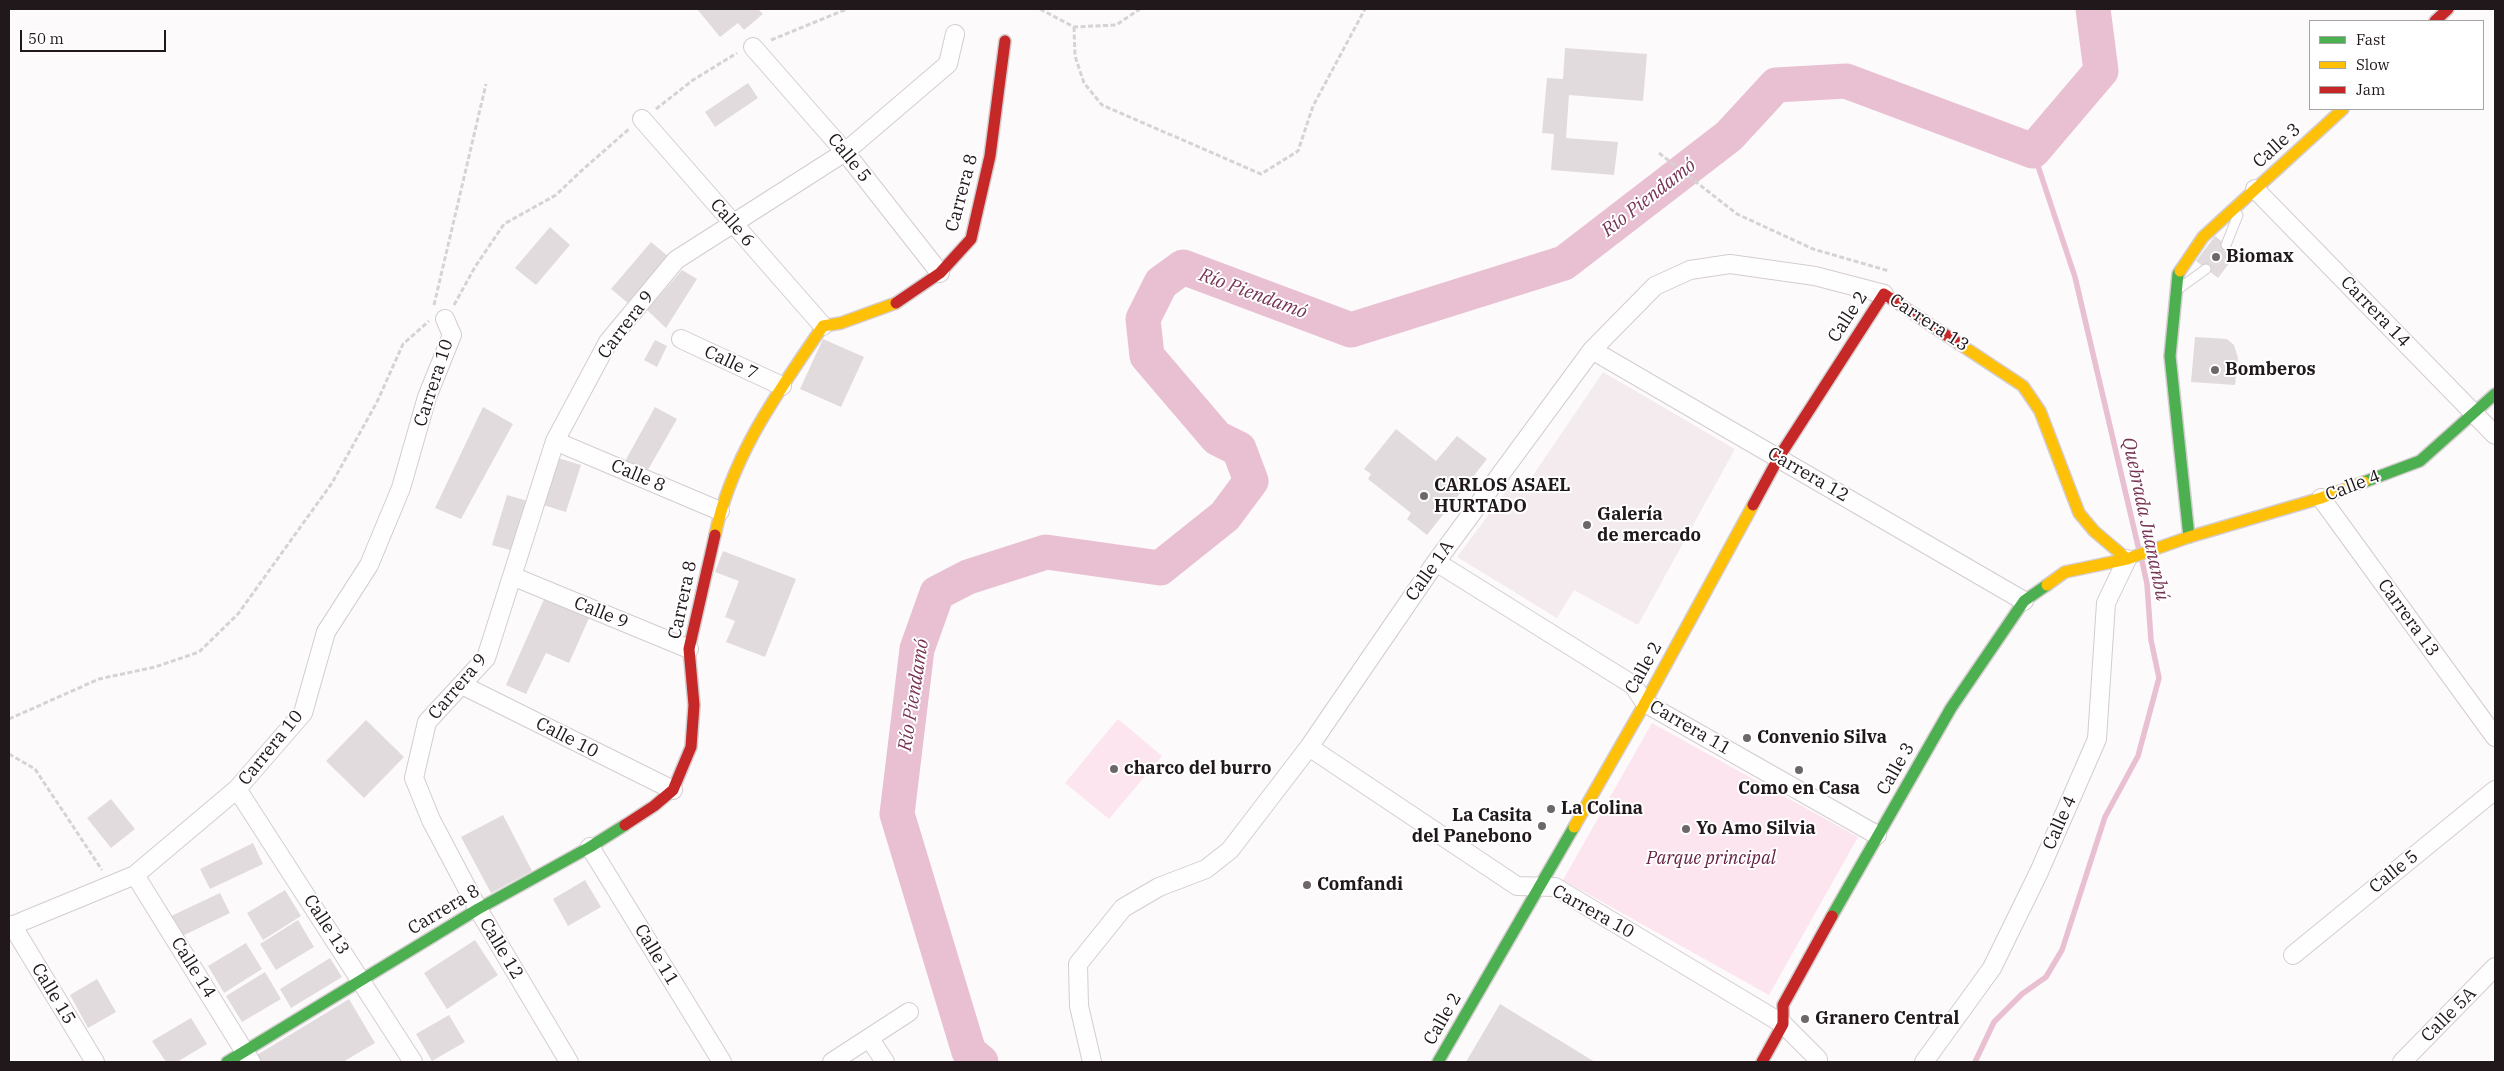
<!DOCTYPE html>
<html>
<head>
<meta charset="utf-8">
<style>
	body { margin:0 }
	#map { position:relative; width:2504px; height:1071px; overflow:hidden; background:#fdfafb; font-family:"IBM Plex Serif",serif }
	canvas { display:block }
	.frame { position:absolute; inset:0; border:10px solid #20181b; pointer-events:none }
	.legend { position:absolute; left:2309px; top:20px; width:175px; height:90px; box-sizing:border-box; background:#fff; border:1px solid #a6a3a4; margin:0; padding:6px 9px; list-style:none; font-size:15px; color:#20181b }
	.legend li { display:flex; align-items:center; gap:10px; height:25px }
	.legend b { width:25px; border:1px solid #a6a3a4 }
	.scale { position:absolute; left:20px; top:30px; width:146px; height:22px; box-sizing:border-box; border:2px solid #20181b; border-top:0; padding-left:6px; font-size:15px; line-height:18px; white-space:nowrap; color:#20181b; -webkit-text-stroke:4px #fff; paint-order:stroke }
</style>
</head>
<body>
<div id="map">
<canvas width="2504" height="1071"></canvas>
<div class="frame"></div>
<ul class="legend">
<li><b style="height:6px;background:#4caf50"></b>Fast</li>
<li><b style="height:6px;background:#ffc107"></b>Slow</li>
<li><b style="height:6px;background:#c62828"></b>Jam</li>
</ul>
<div class="scale">50 m</div>
</div>
<script>
const ctx = document.querySelector('canvas').getContext('2d');
ctx.lineJoin = 'round';
function paint(path, color) { ctx.fillStyle = color; ctx.fill(path, 'evenodd'); }
function strokePath(path, color, width, dash) { ctx.strokeStyle = color; ctx.lineWidth = width; ctx.lineCap = dash ? 'butt' : 'round'; ctx.setLineDash(dash || []); ctx.stroke(path); }
function drawText(font, color, halo, rows, align = 'center') {
  ctx.font = font + ' "IBM Plex Serif",serif'; ctx.lineWidth = 4; ctx.setLineDash([]); ctx.textBaseline = 'middle'; ctx.strokeStyle = halo; ctx.fillStyle = color; for (const [text, x, y, turn = 0] of rows) {
    ctx.save(); ctx.translate(x, y); ctx.rotate((+turn || 0) * Math.PI / 180); ctx.textAlign = isNaN(turn) ? turn : align; if (halo) ctx.strokeText(text, 0, 0); ctx.fillText(text, 0, 0); ctx.restore();
  }
}
paint(new Path2D(`
	M1603 372 1735 449 1638 625 1574 590 1557 618 1457 557 1510 486 1521 493Z`), '#f4ebee');
paint(new Path2D(`
	M1118 719 1162 756 1109 819 1065 783Z
	M1652 723 1858 837 1769 995 1563 880Z`), '#fce5ee');
strokePath(new Path2D(`
	M2033 151 2075 277 2139 550
	M1975 1062 1994 1022 2022 994 2046 977 2062 950 2105 817 2138 756 2159 678 2151 640 2147 584 2142 561`), '#e9c0d1', 5.5);
strokePath(new Path2D(`
	M981 1062 969 1052 897 814 917 649 937 593 968 577 1046 552 1160 568 1225 516 1251 481 1239 449 1217 438 1147 356 1143 319 1161 283 1183 267 1351 330 1564 263 1729 136 1776 85 1846 81 2033 151 2101 71 2093 9`), '#e9c0d1', 35);
paint(new Path2D(`
	M697 9H758L763 14 744 30 738 23 720 37Z
	M1565 48 1647 54 1643 101 1569 95 1566 138 1618 142 1614 175 1551 170 1554 134 1542 133 1547 78 1563 79Z
	M748 83 758 98 715 127 705 112Z
	M550 227 570 245 536 285 515 268Z
	M2215 236 2237 253 2218 278 2196 261Z
	M651 242 669 257 629 304 611 289Z
	M682 270 697 279 666 328 647 310Z
	M2195 337 2227 339 2234 345 2238 358 2235 385 2191 382Z
	M823 339 864 357 841 407 800 389Z
	M655 340 667 346 657 367 644 360Z
	M483 407 513 424 461 519 435 508Z
	M655 407 677 419 645 475 624 463Z
	M1396 429 1436 461 1457 436 1487 459 1427 535 1407 519 1411 513 1368 479 1371 474 1364 469Z
	M555 457 581 465 566 512 540 504Z
	M507 495 531 502 517 552 492 545Z
	M723 551 796 579 765 657 726 642 735 621 725 617 739 581 715 572Z
	M545 597 590 616 569 663 546 653 526 694 506 685Z
	M366 720 404 757 364 798 326 761Z
	M111 799 135 829 111 848 87 818Z
	M503 815 532 871 491 893 461 837Z
	M253 843 263 864 210 889 200 869Z
	M585 880 601 907 568 926 553 899Z
	M285 890 301 916 263 940 247 913Z
	M220 893 230 913 176 939 167 918Z
	M298 920 314 947 276 970 260 944Z
	M475 940 498 975 447 1009 424 973Z
	M246 943 262 969 224 993 208 966Z
	M330 958 342 977 291 1008 280 989Z
	M265 972 281 999 242 1022 226 996Z
	M97 979 116 1012 88 1028 70 995Z
	M349 999 375 1043 343 1062H254L252 1058Z
	M1500 1004 1595 1062H1466Z
	M449 1015 465 1042 432 1061 416 1034Z
	M191 1018 207 1044 177 1062H166L152 1041Z`), '#e2dbde');
const lane = new Path2D(`
	M2226 245 2238 215
	M2181 287 2206 269`);
const street = new Path2D(`
	M753 47 845 152 940 273
	M642 119 823 326
	M2255 189 2495 435
	M681 339 782 386
	M1592 350 2024 601
	M555 441 720 511
	M2321 498 2495 737
	M1436 562 1633 685 1645 703 1877 835
	M512 576 689 649
	M462 685 673 790
	M1309 747 1517 886 1555 887 1783 1024 1818 1059V1062
	M237 789 413 1062
	M590 847 722 1062
	M135 875 251 1062
	M12 925 95 1062
	M9 927 135 875 237 789 303 713 326 632 369 565 401 488 427 397 452 335 445 319
	M2293 955 2495 790
	M870 1039 885 1062
	M569 1062 478 909 431 820 414 778 427 722 486 658 555 441 608 342 676 260 845 152 948 64 955 34
	M832 1062 909 1012
	M1092 1062 1079 1006 1078 964 1123 908 1159 887 1206 869 1230 850 1309 747 1436 562 1592 350 1655 286 1690 270 1730 264 1815 276 1884 294
	M1924 1062 1992 968 2039 872 2097 739 2106 603 2127 559
	M2402 1062 2495 967`);
const fast = new Path2D(`
	M2180 271 2178 274 2170 356 2189 537
	M2364 482 2420 461 2495 394
	M1832 916 1951 708 2024 601 2047 585
	M227 1062 478 909 590 847 625 825
	M1438 1062 1574 827`);
const slow = new Path2D(`
	M2180 271 2203 237 2343 109
	M1958 343 2023 386 2040 411 2079 513 2094 531 2127 559
	M715 535C732 455 778 392 823 326L841 323 896 303
	M2047 585 2065 572 2127 559 2189 537 2321 498 2364 482
	M1574 827 1645 703 1753 505`);
const jam = new Path2D(`
	M2435 21 2448 9
	M896 303 940 273 971 239 990 156 1005 41
	M1753 505 1779 457 1884 294 1958 343
	M625 825 654 806 673 790 691 747 694 705 689 649 715 535
	M1762 1062 1783 1024V1005L1832 916`);
strokePath(lane, '#d3cdcf', 11);
strokePath(street, '#d3cdcf', 20);
strokePath(fast, '#d3cdcf', 14);
strokePath(slow, '#d3cdcf', 14);
strokePath(jam, '#d3cdcf', 14);
strokePath(new Path2D(`
	M1040 9 1074 27 1116 25 1140 9
	M1074 27 1075 56 1084 83 1102 105 1261 174 1298 151 1313 106 1365 9
	M771 40 847 9
	M656 109 693 80 737 53
	M1659 153 1737 214 1813 249 1889 271
	M434 305 486 84
	M454 305 475 267 504 224 556 195 580 172 629 129
	M9 719 99 679 155 667 199 652 238 614 332 483 377 402 403 344 429 321
	M9 754 35 769 102 870`), '#d5d4d4', 3, [5, 2.5]);
strokePath(lane, '#fffefe', 9);
strokePath(street, '#fffefe', 18);
strokePath(fast, '#4caf50', 11);
strokePath(slow, '#ffc107', 11);
strokePath(jam, '#c62828', 11);
for (const [x, y, r, color] of [
	[2216,257,5,"#6d6769"],
	[2215,370,5,"#6d6769"],
	[1424,496,5,"#6d6769"],
	[1587,525,5,"#6d6769"],
	[1747,738,5,"#6d6769"],
	[1114,769,5,"#6d6769"],
	[1799,770,5,"#6d6769"],
	[1551,809,5,"#6d6769"],
	[1542,826,5,"#6d6769"],
	[1686,829,5,"#6d6769"],
	[1307,885,5,"#6d6769"],
	[1805,1019,5,"#6d6769"]
]) { const dot = new Path2D(); dot.arc(x, y, r, 0, 2 * Math.PI); ctx.fillStyle = color; ctx.fill(dot); strokePath(dot, '#fff', 2); }
drawText('18px', '#20181b', '#fff', [
	["Calle 3",2277,146,-42],
	["Calle 5",849,158,51],
	["Carrera 8",962,193,-75],
	["Calle 6",732,223,49],
	["Carrera 14",2375,312,46],
	["Calle 2",1848,317,-57],
	["Carrera 13",1929,323,33],
	["Carrera 9",626,325,-53],
	["Calle 7",731,363,25],
	["Carrera 10",434,383,-72],
	["Carrera 12",1808,475,30],
	["Calle 8",638,476,23],
	["Calle 4",2353,486,-21],
	["Calle 1A",1430,571,-55],
	["Carrera 8",683,600,-78],
	["Calle 9",601,613,22],
	["Carrera 13",2408,618,54],
	["Calle 2",1644,668,-61],
	["Carrera 9",458,687,-50],
	["Carrera 11",1690,728,30],
	["Calle 10",567,738,27],
	["Carrera 10",271,748,-51],
	["Calle 3",1896,769,-60],
	["Calle 4",2060,823,-66],
	["Calle 5",2394,872,-39],
	["Carrera 8",444,910,-31],
	["Carrera 10",1593,912,29],
	["Calle 13",326,925,57],
	["Calle 12",501,949,59],
	["Calle 11",656,955,59],
	["Calle 14",193,968,58],
	["Calle 15",53,994,59],
	["Calle 5A",2449,1015,-45],
	["Calle 2",1443,1019,-60]
]);
drawText('bold 18px', '#20181b', '#fff', [
	["Biomax",2226,257],
	["Bomberos",2225,370],
	["CARLOS ASAEL",1434,486],
	["HURTADO",1434,507],
	["Galería",1597,515],
	["de mercado",1597,536],
	["Convenio Silva",1757,738],
	["charco del burro",1124,769],
	["Como en Casa",1799,789,"center"],
	["La Colina",1561,809],
	["La Casita",1532,816,"right"],
	["del Panebono",1532,837,"right"],
	["Yo Amo Silvia",1696,829],
	["Comfandi",1317,885],
	["Granero Central",1815,1019]
], 'left');
drawText('italic 18px', '#652244', '#fff', [
	["Parque principal",1711,859]
]);
drawText('italic 19px', '#773354', '#fff', [
	["Río Piendamó",1649,198,-38],
	["Río Piendamó",1253,294,20],
	["Quebrada Juananbú",2145,519,78],
	["Río Piendamó",914,695,-81]
]);
</script>
</body>
</html>
